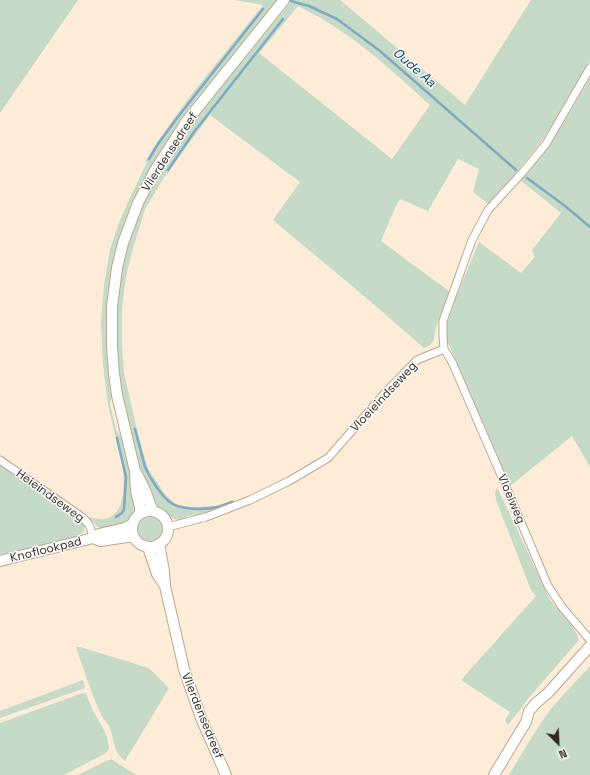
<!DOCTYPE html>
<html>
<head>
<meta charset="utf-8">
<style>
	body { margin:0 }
	#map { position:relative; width:590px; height:775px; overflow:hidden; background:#fdecd7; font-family:"Space Grotesk",sans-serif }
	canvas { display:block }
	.north { position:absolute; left:538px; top:723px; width:40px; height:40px; -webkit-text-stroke:3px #fcfcfc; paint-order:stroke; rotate:156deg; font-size:11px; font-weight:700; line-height:16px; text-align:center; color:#31291f }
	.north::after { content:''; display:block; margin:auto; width:14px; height:18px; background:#31291f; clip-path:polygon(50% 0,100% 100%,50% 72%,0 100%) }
</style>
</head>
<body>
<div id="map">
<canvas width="590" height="775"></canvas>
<div class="north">N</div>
</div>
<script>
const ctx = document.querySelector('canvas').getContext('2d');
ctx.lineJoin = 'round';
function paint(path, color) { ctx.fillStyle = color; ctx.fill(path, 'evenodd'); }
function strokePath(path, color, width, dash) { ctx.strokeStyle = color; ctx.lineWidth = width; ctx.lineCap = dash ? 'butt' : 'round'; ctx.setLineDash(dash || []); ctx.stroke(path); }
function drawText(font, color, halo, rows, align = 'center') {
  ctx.font = font + ' "Space Grotesk",sans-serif'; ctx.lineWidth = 3; ctx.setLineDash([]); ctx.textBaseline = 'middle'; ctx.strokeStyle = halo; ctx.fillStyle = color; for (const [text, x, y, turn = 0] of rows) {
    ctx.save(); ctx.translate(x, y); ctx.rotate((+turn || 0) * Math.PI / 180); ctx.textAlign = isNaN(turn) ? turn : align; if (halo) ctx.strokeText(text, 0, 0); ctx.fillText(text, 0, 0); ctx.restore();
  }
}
paint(new Path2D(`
	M0 0H78L0 113Z
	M235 0H278L168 142 153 164 133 200 122 229 116 249 113 261 108 291 106 321 107 337 110 377 113 392 110 404 116 430 123 439 131 469 137 509 128 522 125 525 101 529C96 526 93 521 89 517 94 518 100 520 105 519 126 515 124 485 123 469L108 405 103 364 101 322 104 286 110 249 120 220 128 202 147 162 145 161 158 141 188 99 263 5Z
	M292 0H340L465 105 531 0H590V61L561 112 541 142 490 205 473 192 479 169 458 159 428 211 400 199 395 208 381 241 450 292 442 311 436 327 434 340 429 346 424 348 371 302 273 220 300 182 210 115 186 147 168 173 165 176 145 209 133 248 126 276 122 308V346L124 373 138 434 148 469 165 494 172 501 178 505 192 507 218 506 233 500 234 504 210 514 187 516V518L179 520 174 519 153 504 139 463 130 430 123 401 119 371 116 347 115 315 123 261 137 215 155 178 177 144 216 93ZM298 6C349 30 389 68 430 105L392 159 259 53Z
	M590 78V467L572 436 510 486 447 340V324L457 295 479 242 521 273 535 257 532 250 561 213 520 180C550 151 569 113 590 78Z
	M0 464 82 522 85 524 84 531 79 535V537L34 547 0 556Z
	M497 487 550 600 571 625 577 634 579 640 532 694 508 725 505 720 510 712 461 680 536 596 531 590 496 500 495 493Z
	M138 529a12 12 0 1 1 24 0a12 12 0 1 1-24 0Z
	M76 647H80L149 668 169 688 125 761C112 750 115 742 110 728 107 722 102 718 100 712 90 691 84 669 76 647Z
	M590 666V775H509C521 755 532 736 545 717 558 699 575 683 590 666Z
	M83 680 85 688 0 718V711Z
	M86 693 93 711 102 726 107 737 109 749 106 753 64 775H0V723L80 694Z
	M111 759 136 775H78L106 761Z`), '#c5dac7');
strokePath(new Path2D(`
	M287 0 309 6 337 19 380 51 516 170
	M149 159 158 144 177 118 263 9
	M168 170 194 132 283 19
	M527 178 565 206 590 227
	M135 429 145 467C150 478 161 496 171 503 181 510 205 510 217 507 222 506 227 504 232 502
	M116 517 122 513 124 509 126 477 117 438`), '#81aac2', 2.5);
const street = new Path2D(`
	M590 68 546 144 522 173 488 210 472 240 443 321V336L444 349 452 362 501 475 548 586 562 607 590 640
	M0 460 82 517C90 524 91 528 93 538
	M168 527 206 517 250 500 289 481 328 458 384 394 417 360 444 349`);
const secondary = new Path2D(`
	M137 474 145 490 150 504 153 511
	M132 529a18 18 0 1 1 36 0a18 18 0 1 1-36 0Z
	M140 514V507L136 491 135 471 117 395 114 374 112 346V306L117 268 123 243 138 203 154 172 186 122 284 0
	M93 538 100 541 127 537H134
	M159 544 164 571 165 586 184 669 201 718 226 775
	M148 547 157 574 165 586
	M0 561 93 538 99 534 125 528 133 524
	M494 775 526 722 529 711 536 703 548 693 590 646`);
strokePath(street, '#bca78f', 9);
strokePath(secondary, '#bca78f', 12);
strokePath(street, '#fff', 7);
strokePath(secondary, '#fff', 10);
drawText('12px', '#31291f', '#fcfcfc', [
	["Vlierdensedreef",170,152,-57],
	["Vloeieindseweg",384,397,-47],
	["Heieindseweg",50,496,36],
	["Vloeiweg",511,499,67],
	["Knoflookpad",46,550,-14],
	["Vlierdensedreef",202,716,68]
]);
drawText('italic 13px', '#0c435d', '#fcfcfc', [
	["Oude Aa",414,68,41]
]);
</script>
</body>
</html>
